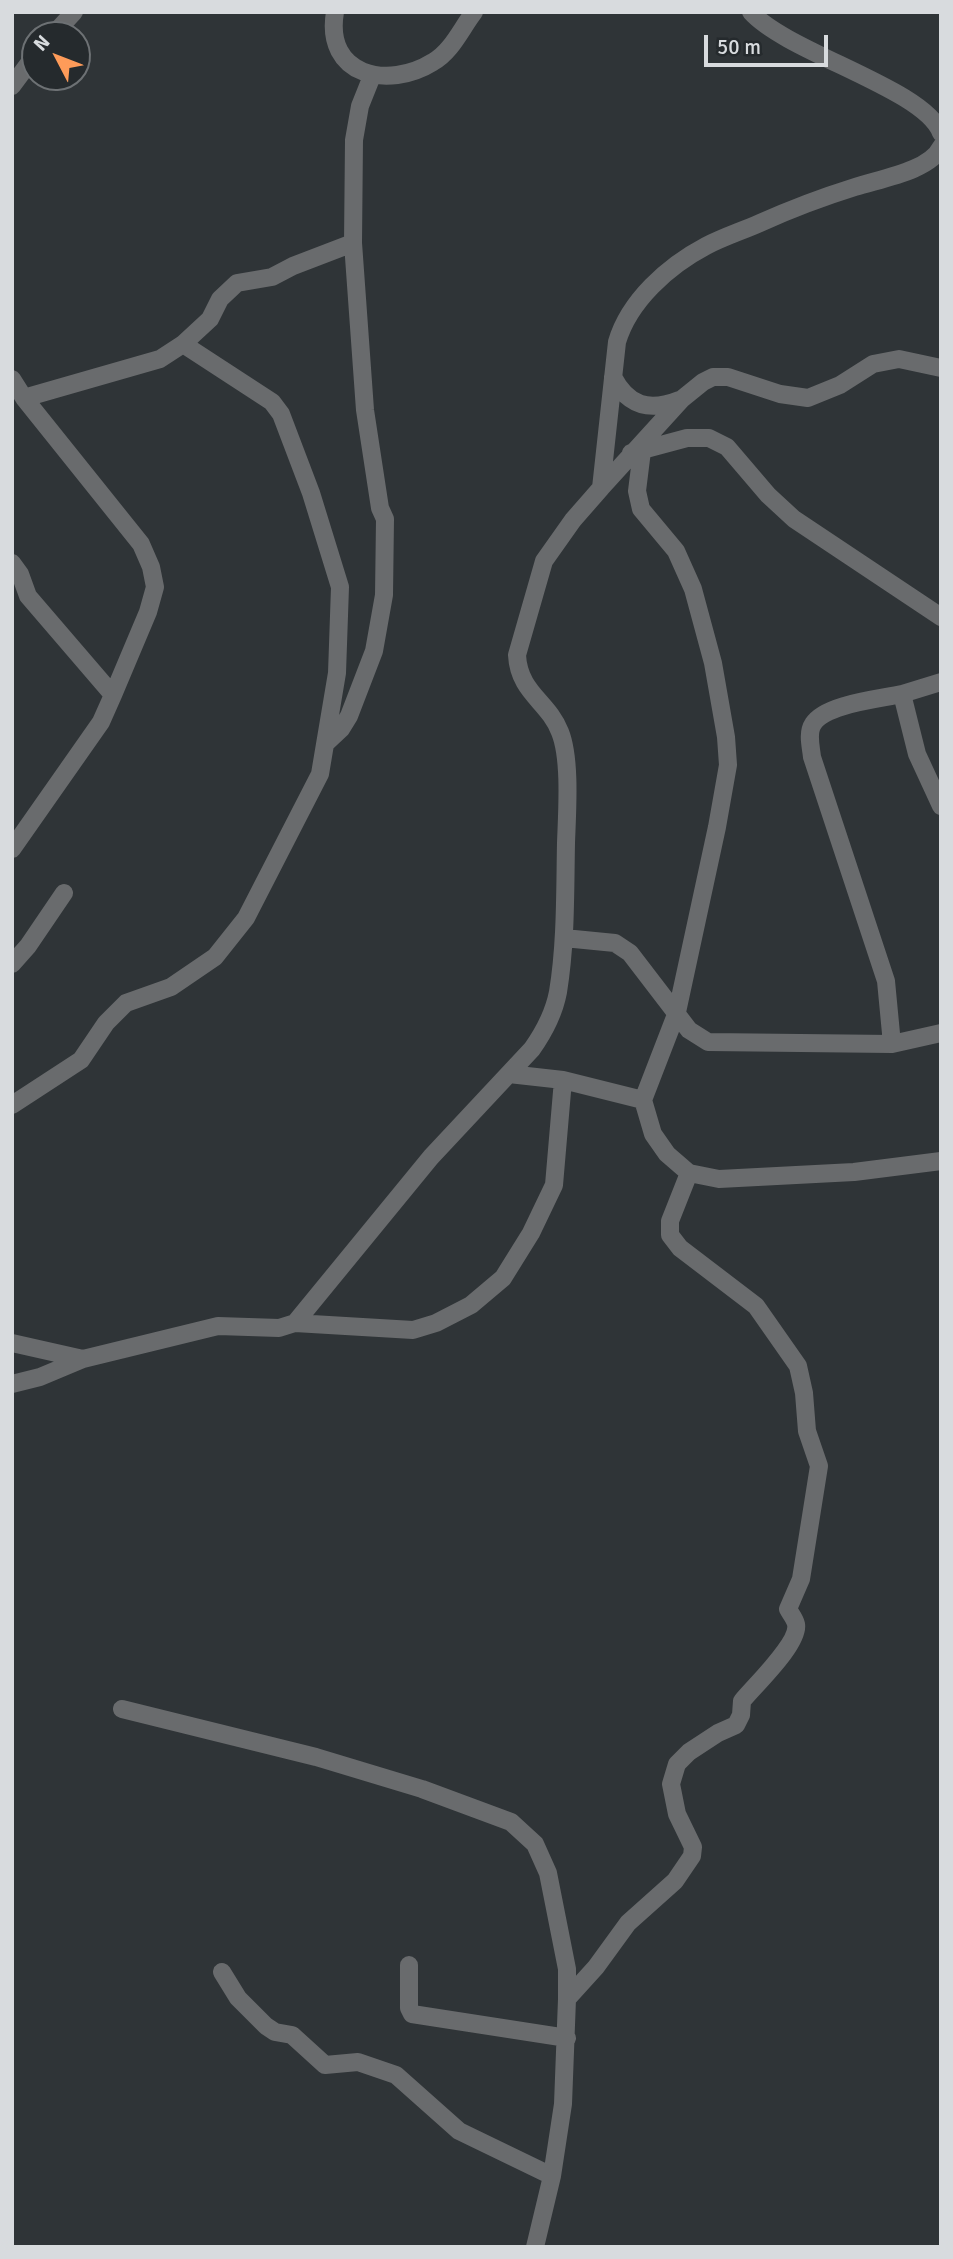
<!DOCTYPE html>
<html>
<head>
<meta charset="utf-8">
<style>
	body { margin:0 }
	#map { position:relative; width:953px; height:2259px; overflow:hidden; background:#2f3437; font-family:Signika,sans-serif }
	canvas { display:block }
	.frame { position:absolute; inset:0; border:14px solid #d8dbde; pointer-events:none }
	.north { position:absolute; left:21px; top:21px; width:70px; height:70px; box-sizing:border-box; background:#252a2d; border:2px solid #6d7174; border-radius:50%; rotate:312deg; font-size:19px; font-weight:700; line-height:28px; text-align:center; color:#d8dbde }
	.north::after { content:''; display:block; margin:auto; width:24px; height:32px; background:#fe9b59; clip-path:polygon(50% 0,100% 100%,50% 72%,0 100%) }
	.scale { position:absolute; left:704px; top:35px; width:124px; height:32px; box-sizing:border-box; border:4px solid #d8dbde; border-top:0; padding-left:9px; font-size:21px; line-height:24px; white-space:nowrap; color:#d8dbde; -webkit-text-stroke:5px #252a2d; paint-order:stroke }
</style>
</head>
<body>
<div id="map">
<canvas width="953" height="2259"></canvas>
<div class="frame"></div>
<div class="north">N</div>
<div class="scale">50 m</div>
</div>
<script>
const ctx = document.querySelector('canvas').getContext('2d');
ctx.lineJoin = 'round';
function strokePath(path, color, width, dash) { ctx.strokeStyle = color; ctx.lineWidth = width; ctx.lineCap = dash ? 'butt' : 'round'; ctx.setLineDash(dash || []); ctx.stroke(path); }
strokePath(new Path2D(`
	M335 12C324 76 388 90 433 62 452 51 461 29 474 12
	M751 12C788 53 925 89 941 133
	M53 35 74 12
	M12 86 35 55
	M613 377C628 406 649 412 679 400
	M12 379 24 398 141 544 151 567 155 587 148 612 113 695 101 722 12 849
	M24 398 160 359 183 344 210 319 220 299 237 283 272 277 293 266 353 243
	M642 451 637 491 641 509 676 551 693 589 713 663 726 737 728 765 717 827 677 1012 643 1100 653 1134 667 1154 689 1173 719 1179 854 1172 941 1161
	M631 453 687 438H709L727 447 768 495 794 519 941 617
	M601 488 682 399 703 382 713 377H728L780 394 808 398 840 385 873 364 899 359 941 368
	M12 563 20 574 28 596 113 695
	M941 682 902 694 917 754 941 806
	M325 744 341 729 349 716 374 651 384 595 385 519 380 508 365 410 353 243 354 140 360 106 372 76
	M564 938 615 943 630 953 689 1030 708 1042 892 1044 941 1033
	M12 964 28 946 64 893
	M892 1044 886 981 812 757C811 747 807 733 813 724 825 704 880 699 902 694
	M509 1074 563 1080 643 1100
	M12 1105 81 1060 106 1023 126 1003 171 987 215 957 246 918 320 774 337 673 340 587 311 493 281 414 272 402 183 344
	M295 1323 413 1330 436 1323 471 1305 503 1278 531 1233 554 1185 563 1080
	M12 1343 83 1359 218 1326 279 1328 295 1323 431 1157 532 1049C544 1032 554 1013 558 992 566 943 565 893 566 843 567 813 571 759 560 732 548 701 519 693 517 655L544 561 573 520 601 488 617 342C629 301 668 266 706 246 723 237 742 231 760 223 791 209 823 197 855 187 879 179 930 171 941 147
	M12 1384 40 1377 83 1359
	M122 1709 316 1757 422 1789 511 1822 535 1844 548 1873 567 1969V1999L563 2104 552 2176 535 2247
	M409 1965V2008L412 2014 567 2038
	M222 1972 238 1998 266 2026 275 2032 292 2035 325 2065 358 2062 396 2075 459 2131 552 2176
	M567 1999 596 1967 628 1923 675 1881 692 1856 693 1847 677 1814 671 1784 677 1764 689 1752 718 1733 736 1725 741 1715 742 1701C754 1686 800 1643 796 1624 795 1619 790 1613 788 1609L801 1579 819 1466 807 1431 804 1393 798 1366 756 1306 680 1248 670 1235V1221L689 1173`), '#696b6d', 18);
</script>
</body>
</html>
